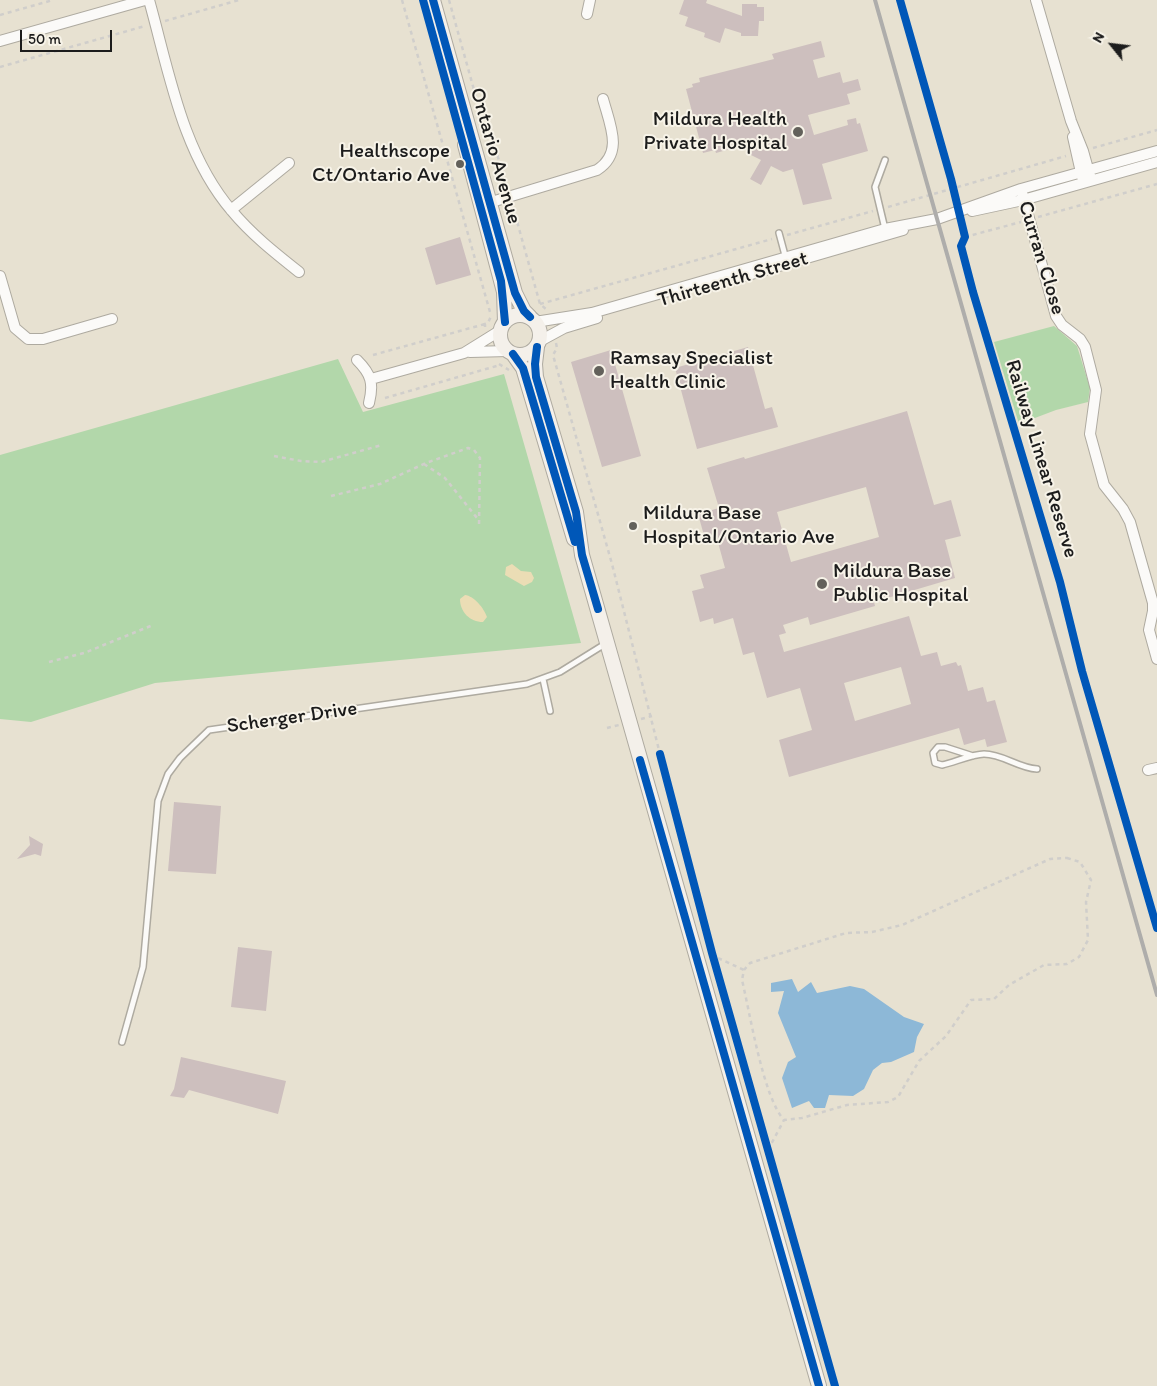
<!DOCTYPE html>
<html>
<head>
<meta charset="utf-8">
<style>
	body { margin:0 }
	#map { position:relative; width:1157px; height:1386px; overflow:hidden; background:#e7e1d1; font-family:Itim,sans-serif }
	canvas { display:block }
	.north { position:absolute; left:1087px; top:20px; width:50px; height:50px; -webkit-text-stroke:4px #f7f3e8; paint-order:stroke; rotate:299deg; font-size:14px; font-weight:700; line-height:20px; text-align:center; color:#1c1c1c }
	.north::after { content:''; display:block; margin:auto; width:18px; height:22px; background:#1c1c1c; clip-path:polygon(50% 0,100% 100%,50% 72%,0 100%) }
	.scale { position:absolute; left:20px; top:30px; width:92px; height:22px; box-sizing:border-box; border:2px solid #1c1c1c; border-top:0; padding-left:6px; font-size:15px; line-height:18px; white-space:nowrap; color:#1c1c1c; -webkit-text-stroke:4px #f7f3e8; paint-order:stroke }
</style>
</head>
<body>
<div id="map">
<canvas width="1157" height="1386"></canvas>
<div class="north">N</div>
<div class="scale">50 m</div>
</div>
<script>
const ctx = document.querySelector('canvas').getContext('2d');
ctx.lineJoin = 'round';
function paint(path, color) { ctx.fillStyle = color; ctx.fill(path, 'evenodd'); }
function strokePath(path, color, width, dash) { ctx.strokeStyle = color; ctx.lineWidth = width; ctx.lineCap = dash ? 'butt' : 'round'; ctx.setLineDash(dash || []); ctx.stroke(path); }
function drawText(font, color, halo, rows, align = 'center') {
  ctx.font = font + ' Itim,sans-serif'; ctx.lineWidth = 4; ctx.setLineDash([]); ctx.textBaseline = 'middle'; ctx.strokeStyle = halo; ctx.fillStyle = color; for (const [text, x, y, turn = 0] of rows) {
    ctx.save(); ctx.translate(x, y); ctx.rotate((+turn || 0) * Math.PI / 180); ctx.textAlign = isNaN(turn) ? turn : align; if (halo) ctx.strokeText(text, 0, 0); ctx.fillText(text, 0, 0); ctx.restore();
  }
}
paint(new Path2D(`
	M1054 326 1077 346 1090 388 1088 402 1056 410 1019 424 994 342Z
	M338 359 363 412 504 374 581 643 155 683 31 722 0 719V455Z`), '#b2d7aa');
paint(new Path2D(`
	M512 564 521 571 531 572 534 578 532 582 524 586 505 575 506 567Z
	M465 595C474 596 484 608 487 617L483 622C470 622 460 612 460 599Z`), '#ebddb5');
paint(new Path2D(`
	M792 979 798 992 811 982 817 993 850 986 864 989 904 1017 924 1024 917 1037 914 1052 891 1062 882 1063 873 1070 864 1089 853 1096 829 1095 825 1108H814L809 1101 792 1108 782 1078 788 1062 796 1057 778 1013 784 991 771 992V983Z`), '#8db8d7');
paint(new Path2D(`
	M684 0H707L706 3 742 16V4H757V7H764V21H759L758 36H741V33L725 28 720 43 704 37 705 33 685 26 688 17 679 14Z
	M821 41 825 57 813 60 818 78 840 72 843 83 858 79 861 90 847 94 850 104 808 115 814 135 848 125 847 120 856 118 857 124 860 123 868 151 822 164 832 199 803 205 793 169 783 172 771 166 761 185 750 179 761 160 751 155 748 144 716 153 715 150 703 153 686 89 693 87 692 84 700 82 699 78 774 59 772 54Z
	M460 237 471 275 436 285 425 248Z
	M748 347 765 409 772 407 778 427 697 449 675 368Z
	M611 350 641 456 602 467 571 362Z
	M907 411 934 505 951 500 961 536 945 540 955 578 874 602 875 606 810 625 808 617 783 625 786 633 779 635 784 652 909 616 921 656 937 652 941 666 956 662 958 666 961 665 968 691 983 687 987 702 995 700 1007 742 987 747 985 739 964 745 959 728 789 777 779 740 812 730 800 688 767 698 754 652 743 655 733 618 714 624 713 618 700 622 692 591 704 588 700 575 725 568 716 535 705 539 698 514 719 508 707 468 744 457 745 459ZM866 487 879 537 791 562 777 512ZM901 667 911 704 855 721 844 683Z
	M174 802 221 806 216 874 168 871Z
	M29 836 43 844 41 856 35 854 17 859 30 845Z
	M238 947 272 951 266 1011 231 1007Z
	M181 1057 286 1081 278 1114 189 1090 184 1098 170 1096 174 1089Z`), '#cdbfbe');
const lane = new Path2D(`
	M885 229 875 187 885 160
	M779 233 786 259
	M543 679 550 711
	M973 756 945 747H938L933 753 935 763 942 765C955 762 973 754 984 754 1003 754 1018 768 1037 769
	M122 1042 143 967 158 801 168 774 180 758 209 730 527 684 560 672 605 644`);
const street = new Path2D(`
	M149 0C169 71 182 153 232 211 251 234 275 253 299 272
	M1036 0 1071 121 1083 151 1090 176
	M587 14 590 0
	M0 41 145 0
	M1073 137 1082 177
	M1021 189 1056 316 1062 325 1080 339 1085 347 1096 390 1090 434 1104 485 1123 509 1130 522 1153 603V611L1149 630 1157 659
	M485 204 597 170C624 153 610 125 603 99
	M231 210 289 163
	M972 211 1023 200 1157 162
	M0 276 15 328 28 339H43L112 319
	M700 289 903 230
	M535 322 592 313 885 229 937 219 1021 189 1157 151
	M540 341 564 328 597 318
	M470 352 508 351
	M357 360C371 374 374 383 369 403
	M371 379 464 353 501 330
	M1148 770 1157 768`);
const secondary = new Path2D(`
	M433 0 515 293 524 311 530 317
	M465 145 504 292 505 322
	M500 335a20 20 0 1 1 40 0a20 20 0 1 1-40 0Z
	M537 347 535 364 536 377 576 512 582 555 819 1386
	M513 354 523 368 574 539`);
strokePath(lane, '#aeaaa0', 8);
strokePath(street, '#aeaaa0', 12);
strokePath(secondary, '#aeaaa0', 16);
strokePath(new Path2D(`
	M402 0 490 312 492 311
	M449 0 476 97V102
	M0 15 53 0
	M165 21 239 0
	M0 67 145 26
	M485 136 494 144 507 187
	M1093 148 1157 130
	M513 207 540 304 546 309
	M888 207 1066 156
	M1038 217 1157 184
	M787 235 873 211
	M965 237 1021 222
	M540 304 772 239
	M485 327V324L488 323 491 316
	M556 343 557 348 553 355 612 564 660 754
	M373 355 485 324
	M499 364 509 370
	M385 398 500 365
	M274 456 301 461 321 462 382 445
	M424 464 445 478 477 518
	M331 496 380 484 426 463 468 448 474 450 480 458 479 526
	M49 662 84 653 153 625
	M641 719 652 716
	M607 728 619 725
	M1067 858 1080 862 1091 880 1086 902 1088 940 1079 957 1067 964 1044 965 1009 985 994 999 971 1000 946 1036 919 1061 898 1097 888 1102 847 1105 802 1118 784 1120C763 1097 750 1013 742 980L744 970 750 963 846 933 872 932 902 925 1050 859Z
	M712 953 718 958 744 970
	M768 1150 784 1120`), '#d0cecb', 2.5, [4, 4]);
strokePath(lane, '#fbfaf8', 5);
strokePath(street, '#fbfaf8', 10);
strokePath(secondary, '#f4f0ea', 14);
strokePath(new Path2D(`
	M875 0 1157 995`), '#aeadab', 4);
strokePath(new Path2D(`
	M423 0 501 281 505 322
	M433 0 515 293 524 311 530 317
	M900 0 951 179 965 237 961 246 973 292 1060 582 1082 671 1157 928
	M537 347 535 364 536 377 576 512 582 555 598 609
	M513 354 523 368 575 542
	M660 754 712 953 835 1386
	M640 760 819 1386`), '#0057b8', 8);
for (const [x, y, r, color] of [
	[798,132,6,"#63615b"],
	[460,164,5,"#63615b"],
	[599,371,6,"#63615b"],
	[633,526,5,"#63615b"],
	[822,584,6,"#63615b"]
]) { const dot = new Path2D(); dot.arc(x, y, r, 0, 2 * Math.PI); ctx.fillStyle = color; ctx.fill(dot); strokePath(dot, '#f7f3e8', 2); }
drawText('21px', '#1c1c1c', '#f7f3e8', [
	["Mildura Health",787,120,"right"],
	["Private Hospital",787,144,"right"],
	["Healthscope",450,152,"right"],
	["Ct/Ontario Ave",450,176,"right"],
	["Ramsay Specialist",610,359],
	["Health Clinic",610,383],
	["Mildura Base",643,514],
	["Hospital/Ontario Ave",643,538],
	["Mildura Base",833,572],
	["Public Hospital",833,596]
], 'left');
drawText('21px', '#1c1c1c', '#f7f3e8', [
	["Ontario Avenue",495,156,74],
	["Curran Close",1041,258,73],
	["Thirteenth Street",733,280,-16],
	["Railway Linear Reserve",1041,459,73],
	["Scherger Drive",292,718,-8]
]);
</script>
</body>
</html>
